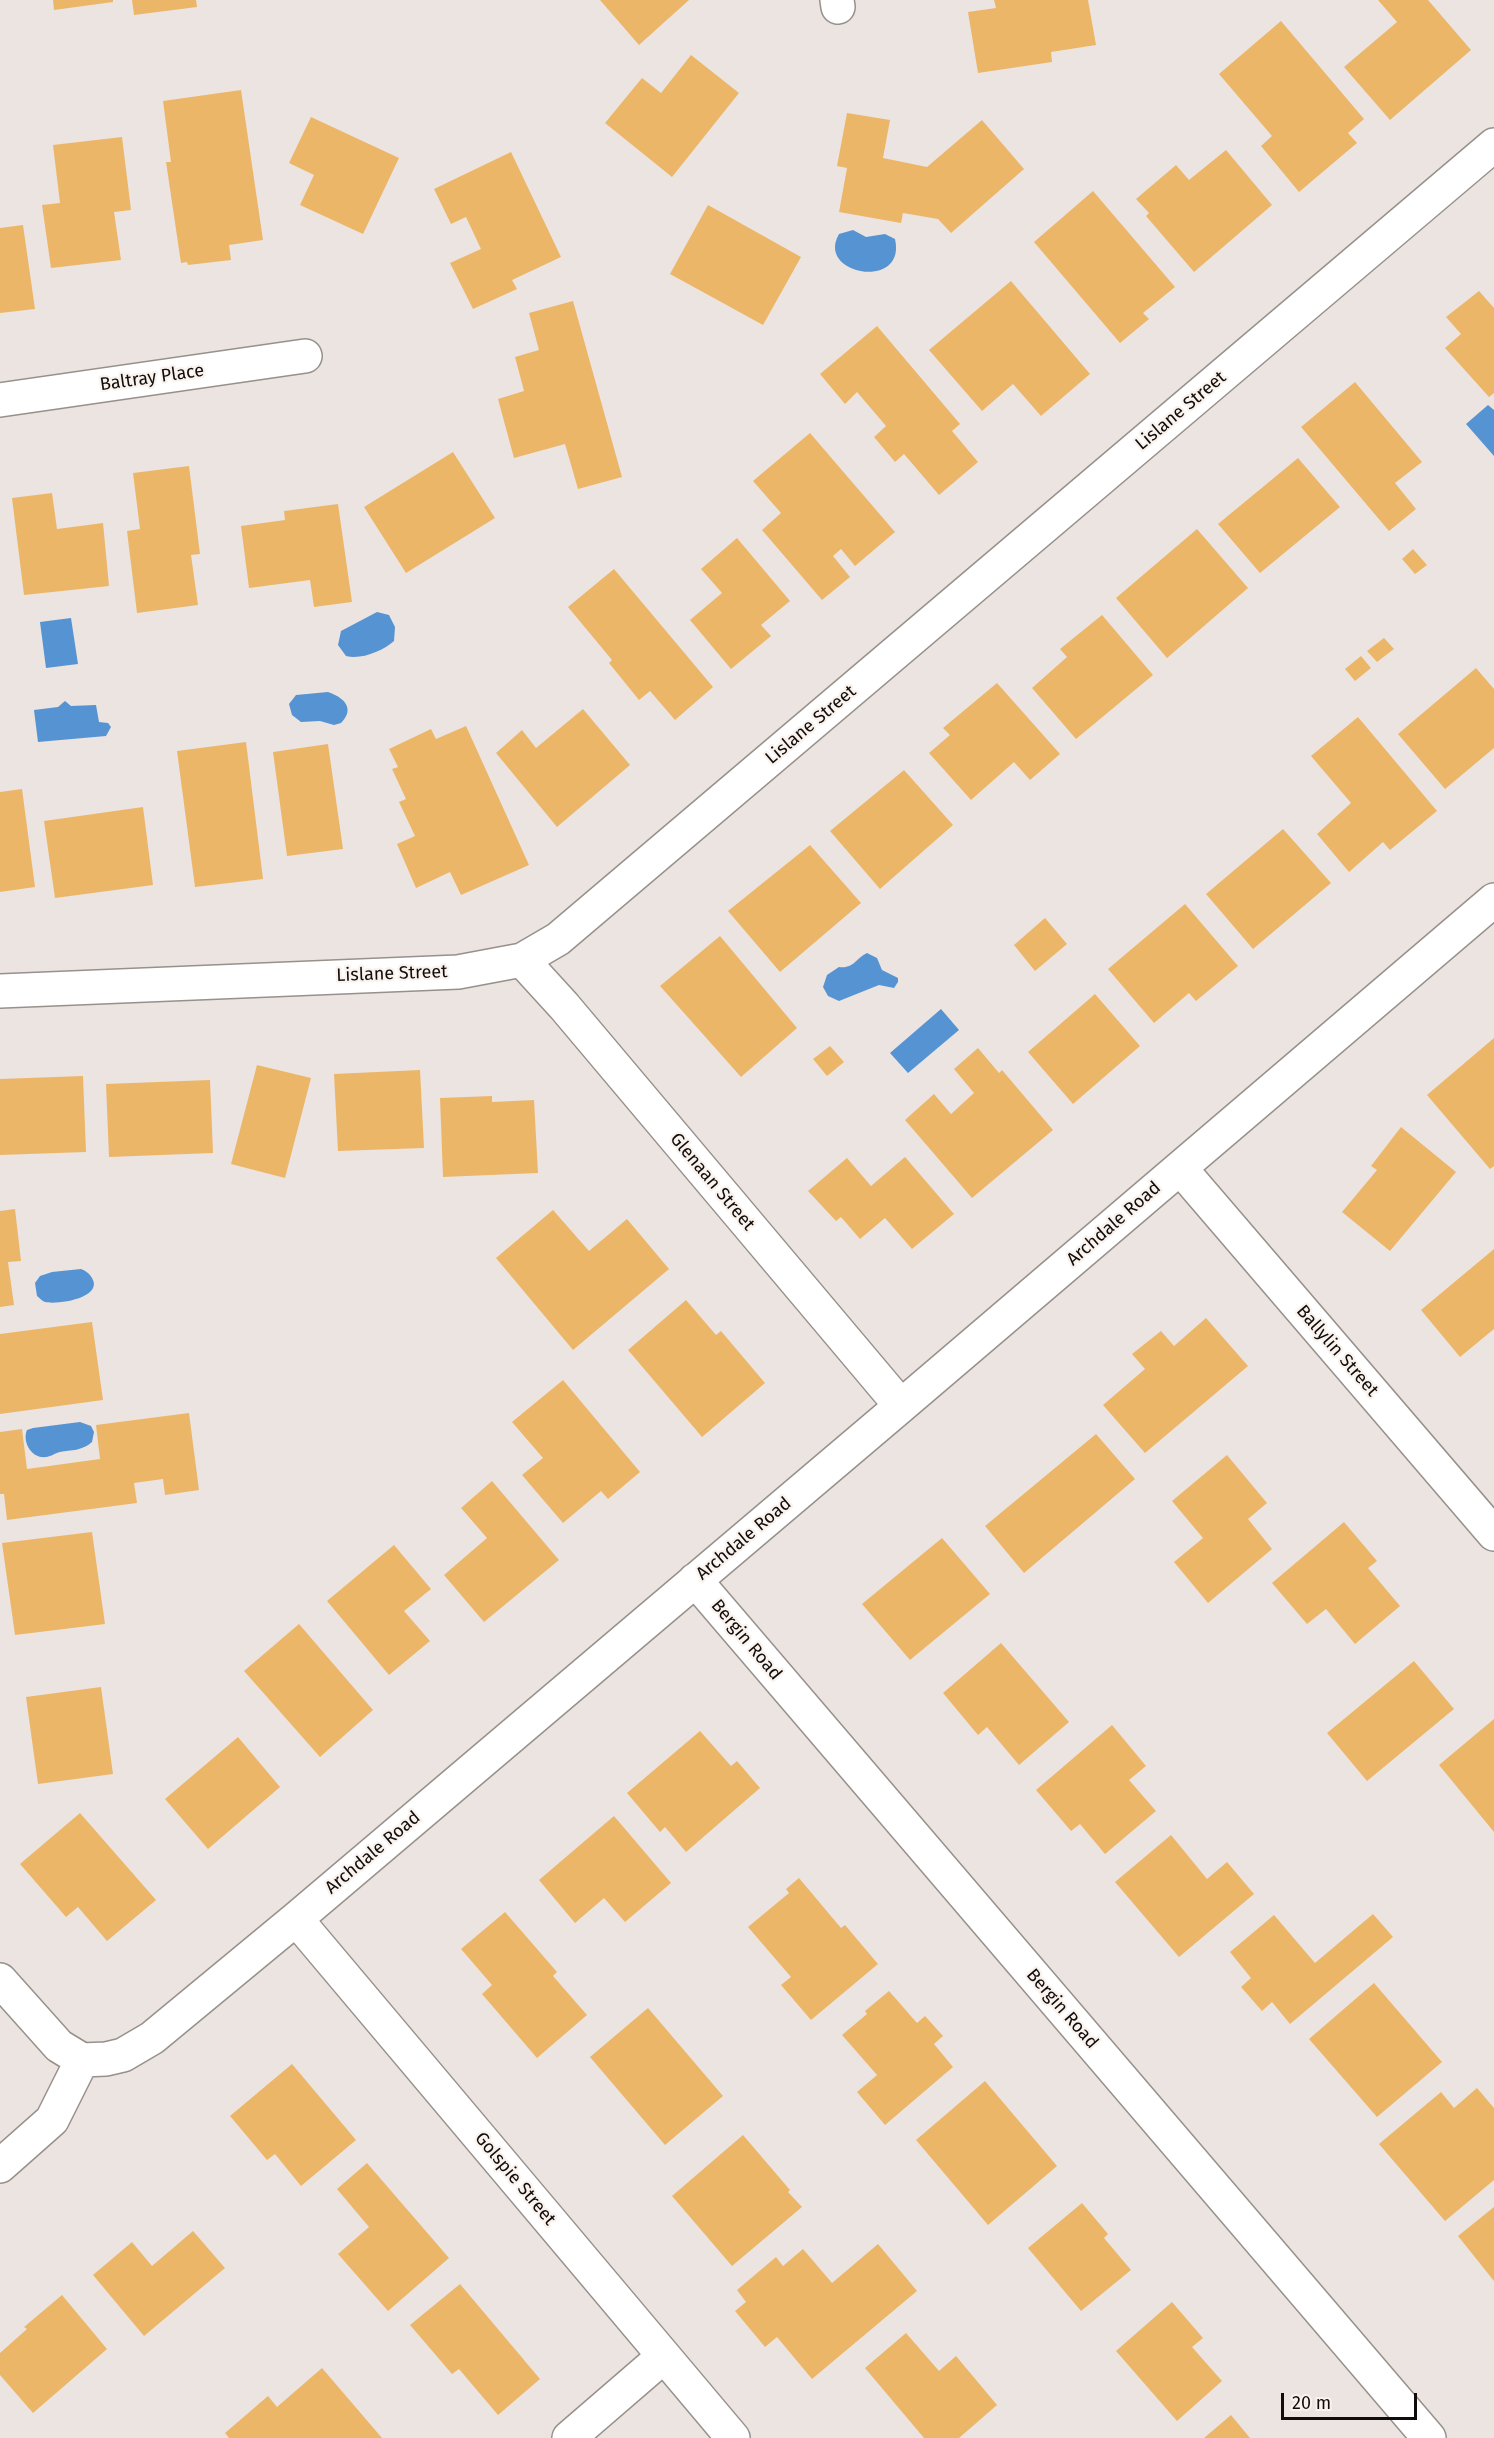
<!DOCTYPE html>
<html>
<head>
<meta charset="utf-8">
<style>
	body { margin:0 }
	#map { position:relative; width:1494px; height:2438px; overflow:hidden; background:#ece4e0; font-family:"Fira Sans",sans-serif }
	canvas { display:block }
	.scale { position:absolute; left:1281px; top:2393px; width:136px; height:27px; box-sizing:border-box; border:3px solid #0f0c0b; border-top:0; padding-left:8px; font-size:18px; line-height:21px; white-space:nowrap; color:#0f0c0b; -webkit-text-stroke:4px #faf2ed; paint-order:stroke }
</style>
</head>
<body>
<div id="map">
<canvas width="1494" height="2438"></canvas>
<div class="scale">20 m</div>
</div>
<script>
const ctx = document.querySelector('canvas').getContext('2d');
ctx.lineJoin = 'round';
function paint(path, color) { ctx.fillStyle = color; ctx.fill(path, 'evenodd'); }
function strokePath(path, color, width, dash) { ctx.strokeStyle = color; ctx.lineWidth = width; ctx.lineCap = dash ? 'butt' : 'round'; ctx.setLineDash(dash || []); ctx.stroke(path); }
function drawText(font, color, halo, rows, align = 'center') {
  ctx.font = font + ' "Fira Sans",sans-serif'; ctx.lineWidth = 4.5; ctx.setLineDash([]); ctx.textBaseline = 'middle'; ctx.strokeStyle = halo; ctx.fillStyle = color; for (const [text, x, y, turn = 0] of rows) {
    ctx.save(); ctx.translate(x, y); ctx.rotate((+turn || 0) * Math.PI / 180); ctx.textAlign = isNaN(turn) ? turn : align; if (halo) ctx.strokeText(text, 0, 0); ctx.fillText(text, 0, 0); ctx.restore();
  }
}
paint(new Path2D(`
	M853 230 866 237 885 234 895 239C907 291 815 275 839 234Z
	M1488 405 1494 410V456L1466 424Z
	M377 612 389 615 395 627 394 641C383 651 361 660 346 656L338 645 341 631Z
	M71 618 78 664 46 668 40 622Z
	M328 692C343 697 356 708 341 723L334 725 320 721 301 722 292 715 289 704 296 695Z
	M65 701 71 706 96 705 99 722 108 723 111 727 106 736 38 742 34 710 58 707Z
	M867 953 877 958 882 970 898 978V982L894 988 879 985 839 1001 828 996 823 987 827 975 839 967C854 969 856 958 867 953Z
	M941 1009 959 1030 908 1073 890 1053Z
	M81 1269C86 1271 89 1273 92 1278 104 1298 57 1305 45 1302 42 1301 40 1298 37 1296L35 1283 40 1276 52 1272Z
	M80 1422 91 1426 94 1432 92 1442C82 1451 71 1450 60 1452 55 1453 50 1457 46 1457 31 1459 22 1441 27 1430L33 1428Z`), '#5693d2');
paint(new Path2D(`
	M53 0H113V2L54 10Z
	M132 0H196L197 7 134 15Z
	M600 0H689L639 45Z
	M994 0H1088L1096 45 1051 52 1052 62 978 73 968 12 996 8Z
	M1378 0H1428L1471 50 1390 120 1344 67 1397 22Z
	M1281 21 1364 119 1348 133 1357 143 1299 192 1261 146 1272 136 1219 74Z
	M691 55 739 93 672 177 605 123 642 78 661 93Z
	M241 90 263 240 229 245 231 260 188 265 187 262 181 263 166 162H171L163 101Z
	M847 113 890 120 883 158 927 167 982 120 1024 169 951 233 938 219 903 213 901 223 839 212 847 168 837 166Z
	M311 117 399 158 363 234 300 205 314 175 289 163Z
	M122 137 131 210 114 212 121 260 51 268 42 205 60 203 53 145Z
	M1226 150 1272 205 1194 272 1146 216 1149 213 1136 199 1176 165 1189 180Z
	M511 152 561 257 512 280 517 289 473 309 450 263 481 249 466 217 451 224 434 189Z
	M1093 191 1175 287 1143 313 1149 319 1120 343 1034 242Z
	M708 205 801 257 763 325 670 274Z
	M23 225 35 309 0 313V228Z
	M1011 281 1090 374 1041 416 1013 384 982 411 929 350Z
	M1479 291 1494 308V393L1489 397 1445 348 1461 334 1446 317Z
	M573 301 622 477 578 489 565 444 514 458 498 399 524 391 515 357 539 350 529 313Z
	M877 326 960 424 952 431 978 462 939 495 904 454 895 462 874 437 886 426 857 392 845 404 820 374Z
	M1355 382 1422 462 1395 483 1416 509 1389 531 1301 427Z
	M810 433 895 532 855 566 841 549 833 556 850 577 822 600 762 530 781 513 753 481Z
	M453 452 495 518 406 573 364 507Z
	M1298 458 1340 507 1260 573 1218 524Z
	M189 466 200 554 191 555 198 605 137 613 127 531 140 529 133 473Z
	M52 493 57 529 103 523 109 586 24 595 12 498Z
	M338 504 352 602 314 607 310 580 249 588 241 526 285 520 284 511Z
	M1197 529 1248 588 1167 658 1116 598Z
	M737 538 790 601 761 625 771 636 731 669 690 620 722 593 701 569Z
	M1413 549 1427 565 1415 574 1402 559Z
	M614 569 713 687 675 720 650 691 639 700 609 663 612 660 568 607Z
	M1102 615 1153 675 1076 739 1032 688 1067 657 1060 649Z
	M1384 638 1394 649 1377 662 1367 651Z
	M1361 656 1371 668 1355 681 1345 669Z
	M1476 668 1494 689V748L1445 789 1398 734Z
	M997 683 1060 754 1030 780 1014 762 971 800 929 753 950 735 943 728Z
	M583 709 630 765 557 827 496 753 522 730 536 748Z
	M1358 717 1437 811 1390 850 1383 842 1349 872 1317 834 1351 803 1311 756Z
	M466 726 529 865 461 895 450 872 416 888 397 844 415 836 399 802 406 799 392 769 398 767 389 749 431 729 436 739Z
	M246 742 263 879 195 887 177 751Z
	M328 744 343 849 287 856 273 752Z
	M904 770 953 825 880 889 830 831Z
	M22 789 35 887 0 892V792Z
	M143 807 153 885 55 898 44 821Z
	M1283 829 1331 883 1253 949 1206 894Z
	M810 845 861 903 780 972 728 911Z
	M1185 904 1238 966 1196 1001 1189 993 1154 1023 1108 969Z
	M1045 918 1067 944 1035 971 1014 945Z
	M720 936 797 1028 741 1077 660 986Z
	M1095 994 1140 1046 1073 1104 1028 1052Z
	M1494 1038V1166L1490 1169 1427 1095Z
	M830 1046 844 1062 827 1076 813 1059Z
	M978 1048 999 1073 1002 1070 1053 1130 972 1198 905 1120 934 1094 951 1114 974 1093 954 1069Z
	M257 1065 311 1078 285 1178 231 1164Z
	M420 1070 424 1148 338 1151 334 1074Z
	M83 1076 86 1152 0 1155V1079Z
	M210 1080 213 1153 109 1157 106 1084Z
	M492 1096V1102L534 1100 538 1173 443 1177 440 1098Z
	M1401 1127 1456 1172 1390 1251 1342 1212 1377 1170 1371 1166Z
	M905 1157 954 1214 912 1249 885 1218 860 1239 841 1217 836 1221 808 1191 847 1158 871 1186Z
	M15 1209 21 1261 8 1262 14 1305 0 1307V1211Z
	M553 1210 589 1251 627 1219 669 1269 573 1350 496 1258Z
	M1494 1249V1329L1460 1357 1421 1310Z
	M686 1300 716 1335 721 1331 765 1383 702 1437 628 1350Z
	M1206 1318 1248 1366 1145 1453 1103 1405 1145 1369 1132 1354 1161 1331 1174 1346Z
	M92 1322 103 1400 0 1414V1334Z
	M563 1380 640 1472 608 1499 601 1491 563 1523 522 1475 543 1458 512 1422Z
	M189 1413 199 1490 165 1495 163 1479 134 1483 137 1503 7 1520 4 1494H0V1432L22 1429 27 1469 100 1459 96 1425Z
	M1096 1434 1135 1479 1024 1573 985 1526Z
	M1227 1455 1267 1503 1248 1519 1272 1549 1208 1603 1174 1562 1203 1538 1172 1501Z
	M492 1481 559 1560 484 1622 444 1575 487 1538 461 1508Z
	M1344 1522 1377 1561 1368 1568 1400 1606 1355 1644 1326 1609 1307 1624 1272 1583Z
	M92 1532 105 1624 15 1635 2 1543Z
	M942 1538 990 1594 910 1660 862 1604Z
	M394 1545 431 1589 404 1611 430 1641 389 1675 327 1601Z
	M299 1624 373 1710 320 1757 244 1671Z
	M1001 1643 1069 1722 1019 1765 987 1727 978 1735 943 1693Z
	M1414 1661 1454 1709 1367 1781 1327 1733Z
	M101 1687 113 1774 38 1784 26 1697Z
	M1494 1719V1832L1439 1765Z
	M1112 1725 1146 1766 1129 1780 1156 1811 1105 1854 1080 1824 1071 1831 1036 1790Z
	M700 1731 731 1766 737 1761 760 1788 686 1852 665 1827 660 1832 627 1793Z
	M238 1737 280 1787 208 1849 165 1799Z
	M80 1813 156 1900 107 1941 78 1907 66 1917 20 1864Z
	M614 1816 671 1883 625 1922 604 1898 575 1923 539 1880Z
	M1171 1835 1207 1879 1227 1862 1254 1894 1179 1957 1115 1882Z
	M799 1878 841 1928 845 1925 878 1964 811 2020 781 1985 791 1977 748 1927 789 1893 786 1889Z
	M505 1912 557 1972 553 1976 587 2015 537 2058 482 1994 492 1985 461 1949Z
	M1373 1914 1393 1937 1290 2024 1272 2002 1262 2011 1241 1987 1251 1978 1230 1952 1274 1915 1315 1963Z
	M1374 1983 1442 2062 1377 2117 1309 2039Z
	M889 1991 917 2023 925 2016 943 2036 934 2044 953 2067 885 2125 857 2092 877 2075 842 2035 867 2014 865 2011Z
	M648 2008 723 2096 665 2145 590 2057Z
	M292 2064 356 2140 301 2186 275 2154 267 2160 230 2116Z
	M985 2081 1057 2166 988 2225 916 2140Z
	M1477 2088 1494 2108V2180L1445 2221 1379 2144 1441 2092 1454 2108Z
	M743 2135 790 2190 788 2192 802 2207 732 2266 672 2196Z
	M367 2163 449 2258 388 2311 338 2254 369 2227 337 2189Z
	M1082 2203 1108 2234 1104 2238 1131 2270 1081 2311 1028 2248Z
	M1494 2207V2281L1458 2236Z
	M193 2231 225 2268 144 2336 93 2275 132 2242 152 2266Z
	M878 2244 917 2291 812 2379 777 2337 765 2347 735 2311 746 2302 737 2290 776 2257 783 2266 803 2249 832 2283Z
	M460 2284 540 2379 498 2415 459 2369 452 2374 410 2325Z
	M62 2295 107 2349 33 2413 0 2375V2353L27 2329 24 2327Z
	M1172 2302 1203 2338 1192 2347 1222 2381 1177 2421 1116 2351Z
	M906 2333 939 2371 956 2356 997 2405 959 2438H924L865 2368Z
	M322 2368 382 2438H229L225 2433 268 2396 277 2407Z
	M1231 2415 1250 2438H1204Z`), '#ecb669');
const minor = new Path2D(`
	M837 0 838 7
	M0 400 305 356
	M522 960 564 1006 901 1406
	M0 991 458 972 522 960 558 939 1494 145
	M1180 1168 1494 1534
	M695 1580 1429 2438
	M296 1919 733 2438
	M0 1980 59 2046 82 2060
	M82 2060 106 2059 123 2055 152 2038 296 1919 901 1406 1494 900
	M0 2166 52 2120 82 2060
	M569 2438 664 2356`);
strokePath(minor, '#97908b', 36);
strokePath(minor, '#fff', 33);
drawText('18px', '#0f0c0b', '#faf2ed', [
	["Baltray Place",152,378,-8],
	["Lislane Street",1181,411,-40],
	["Lislane Street",811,725,-40],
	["Lislane Street",392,974,-2],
	["Glenaan Street",712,1182,50],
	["Archdale Road",1114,1224,-41],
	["Ballylin Street",1337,1351,49],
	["Archdale Road",744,1539,-40],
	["Bergin Road",746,1640,50],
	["Archdale Road",373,1853,-40],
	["Bergin Road",1062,2009,49],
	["Golspie Street",515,2179,50]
]);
</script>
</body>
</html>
